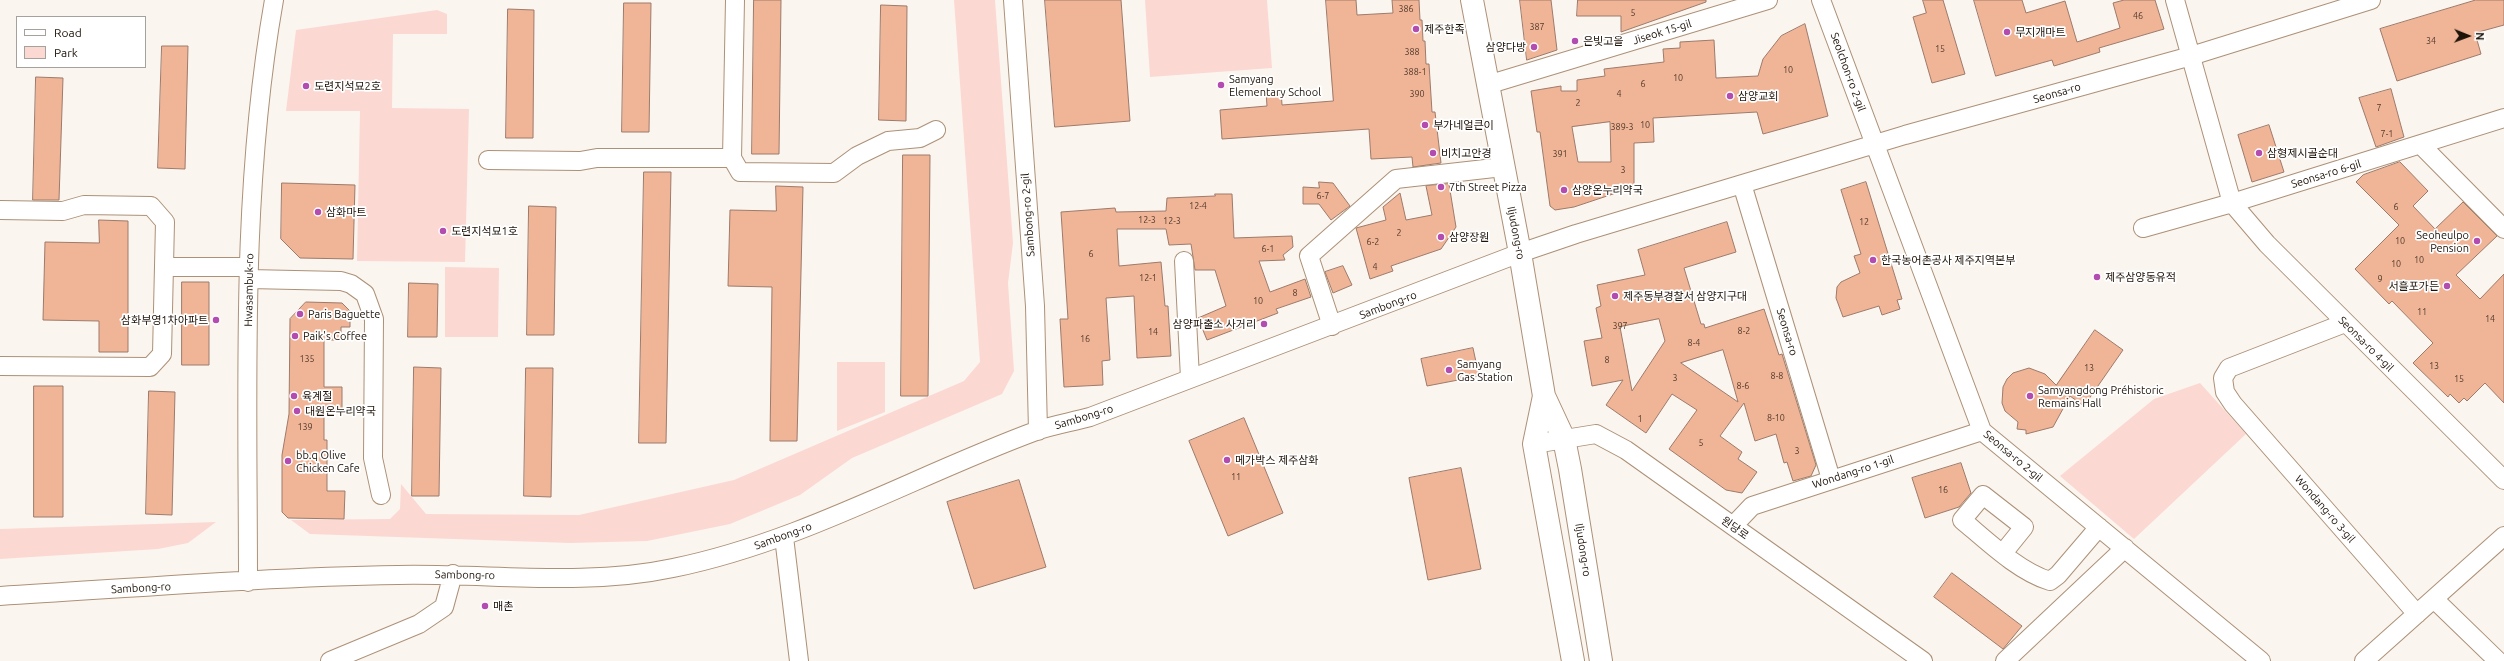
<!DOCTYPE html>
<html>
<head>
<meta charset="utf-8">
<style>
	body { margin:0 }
	#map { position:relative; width:2504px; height:661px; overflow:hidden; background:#fbf5ef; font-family:Ubuntu,sans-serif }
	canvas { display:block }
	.legend { position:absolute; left:16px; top:16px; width:130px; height:52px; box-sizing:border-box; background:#fff; border:1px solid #a5a19d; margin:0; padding:5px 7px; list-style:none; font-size:12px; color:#1d1309 }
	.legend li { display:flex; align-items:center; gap:8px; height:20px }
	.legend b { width:20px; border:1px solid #a5a19d }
	.north { position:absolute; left:2448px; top:16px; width:40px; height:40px; -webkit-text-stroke:3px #fff; paint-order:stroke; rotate:91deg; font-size:11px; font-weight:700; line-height:16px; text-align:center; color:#1d1309 }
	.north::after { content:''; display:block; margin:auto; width:14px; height:18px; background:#1d1309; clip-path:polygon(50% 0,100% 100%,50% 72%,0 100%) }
</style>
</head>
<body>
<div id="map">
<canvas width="2504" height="661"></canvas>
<ul class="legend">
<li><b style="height:5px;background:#fff"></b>Road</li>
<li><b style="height:11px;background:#fcd8d3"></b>Park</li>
</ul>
<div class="north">N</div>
</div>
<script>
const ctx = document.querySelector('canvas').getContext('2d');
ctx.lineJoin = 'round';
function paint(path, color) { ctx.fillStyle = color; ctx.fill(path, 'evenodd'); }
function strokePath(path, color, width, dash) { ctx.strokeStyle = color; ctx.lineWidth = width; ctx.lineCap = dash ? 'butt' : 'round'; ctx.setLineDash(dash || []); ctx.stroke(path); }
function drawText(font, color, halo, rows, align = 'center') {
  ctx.font = font + ' Ubuntu,"Noto Sans KR",sans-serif'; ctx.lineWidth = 3.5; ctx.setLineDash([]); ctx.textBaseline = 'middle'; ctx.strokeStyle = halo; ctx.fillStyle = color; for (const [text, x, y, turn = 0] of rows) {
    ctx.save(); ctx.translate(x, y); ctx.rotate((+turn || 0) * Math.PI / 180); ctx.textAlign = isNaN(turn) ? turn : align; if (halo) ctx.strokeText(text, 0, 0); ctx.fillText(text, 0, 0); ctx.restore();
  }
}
paint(new Path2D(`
	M954 0H995L1013 243 1008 283 1014 371 1002 394 852 458 800 495 730 524 647 541 570 543 310 534 291 520 390 519 400 509 401 484 426 514 579 515 734 480 964 381 980 362Z
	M1145 0H1267L1272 68 1150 77Z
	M437 10 447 14V34H393L392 108 469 109 465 262 357 261 360 111H286L296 30Z
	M445 267 499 268 498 337H445Z
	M837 362H885V412L837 431Z
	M2200 383 2246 434 2134 539 2060 476 2154 399Z
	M216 522 188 543 158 549 0 559V529Z`), '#fcd8d3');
const building = new Path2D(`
	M754 0H781L779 154H752Z
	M1045 0H1121L1130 121 1055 127Z
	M1326 0H1356L1357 15 1393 13 1392 0H1419L1420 20H1422L1423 41H1425L1426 64H1429L1432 112H1435L1441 163 1413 167 1412 157 1371 159 1369 129 1222 139 1220 110 1267 106 1266 92 1281 90 1282 105 1333 101Z
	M1520 0H1551L1557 50 1527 60Z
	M1578 0H1706V2L1621 32V16H1577Z
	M1923 0H1943L1965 74 1932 83 1913 17 1926 13Z
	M1974 0H2022L2026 13 2065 1 2077 42 2120 28 2113 3 2124 0H2155L2164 29 2099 48 2100 52 2054 66 2052 60 1996 76Z
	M2476 0H2504V25L2475 33 2481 54 2397 81 2380 29Z
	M624 3H651L649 132H622Z
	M881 5 907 6 906 121 879 120Z
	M508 9 534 10 533 138H506Z
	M1805 24 1828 116 1763 134 1757 112 1653 118 1654 142 1634 143V187L1574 207 1555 210 1550 206 1540 132H1537L1531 91 1561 86V91H1577V80L1605 76 1604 69 1664 62 1663 49 1680 48V42L1714 40 1716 78 1758 76 1763 59 1781 36ZM1610 122 1611 162H1578L1572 127Z
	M162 46H188L185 169 158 168Z
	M36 77 63 78 59 200H33Z
	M2391 89 2404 137 2376 147 2359 98Z
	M2269 125 2284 172 2252 182 2238 135Z
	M903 155H930L928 396H901Z
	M2400 162 2428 191 2413 206 2435 229 2463 202 2497 236 2456 275 2480 299 2504 274V403L2485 383 2467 401 2464 398 2459 403 2450 394 2448 397 2413 363 2433 343 2392 301 2389 304 2355 269 2399 225 2356 182 2363 175Z
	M644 172H671L666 443H639Z
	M1319 182 1333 183 1350 206 1331 220 1319 204H1303V187L1319 188Z
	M1866 182 1902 299 1897 300 1900 309 1882 315 1879 306 1843 317 1836 298 1837 287 1841 282 1860 273 1854 256 1861 254 1841 190Z
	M282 183 355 185 353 259 300 258 281 239Z
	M1449 184 1456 227 1441 249 1391 266 1393 271 1370 279 1356 228 1386 220 1383 207 1400 193 1406 220 1432 215 1426 186Z
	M776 186 803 187 797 441H770L772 287 728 286 730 210 776 211Z
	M1215 194H1232L1234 238 1292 236 1293 247 1283 255 1285 260 1259 261 1270 292 1305 279 1311 297 1276 309 1278 313 1207 340 1198 318 1226 306 1215 270H1195L1191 244 1169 245 1166 229H1117L1119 266 1161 262 1165 306H1168L1171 356 1137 358 1134 296 1106 298 1110 360 1102 361 1103 385 1064 387 1060 319H1068L1061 212 1115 208 1116 212 1166 211 1167 198 1215 196Z
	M529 206 556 207 554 335H527Z
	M99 220 128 221V352H99V321L43 320 45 242 99 243Z
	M1727 222 1736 252 1684 268 1701 324H1704L1705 328 1764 309 1779 355 1782 354 1816 465 1811 476 1793 481 1787 462 1784 463 1776 434 1755 441 1744 403 1720 436 1742 452 1738 459 1757 472 1742 493 1726 490 1669 449 1697 410 1672 394 1646 433 1606 405 1623 380 1592 386 1584 341 1602 338 1596 308 1601 306 1597 285 1645 275 1638 250ZM1659 319 1665 341 1632 391 1620 327ZM1723 350 1731 377 1738 402 1681 363Z
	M1343 266 1352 285 1333 293 1325 272Z
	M182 282H209V365H182Z
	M409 283 438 284 437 337H408Z
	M306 302 342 303 350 311V327H341V340H324V387H342V410H324V440H327V491H345L344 519 288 518 282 512V455L289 414 290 319Z
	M2095 330 2123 350 2084 406 2070 396 2053 427 2026 434V430L2017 429 2018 422 2005 411 2002 403 2003 387 2007 379 2013 373 2029 368 2045 374 2056 385Z
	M1473 348 1479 376 1427 386 1421 359Z
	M414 367 441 368 439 496H412Z
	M526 368H553L551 497 524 496Z
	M34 386H63V517H34Z
	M149 391 175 392 172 515 146 514Z
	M1244 418 1283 513 1228 536 1189 441Z
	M1961 463 1971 493 1959 507 1925 518 1912 478Z
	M1461 468 1481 569 1428 580 1409 478Z
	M1019 480 1046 567 974 589 947 502Z
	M1952 573 2022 626 2003 649 1934 597Z`);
paint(building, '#f0b497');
strokePath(building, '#9d7a6a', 1);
const minor = new Path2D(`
	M735 0 732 158 740 172 834 173 857 156 888 141 920 138 936 130
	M1013 0 1035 306 1038 431
	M1821 0 1982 431 2261 661
	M2175 0 2232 203 2267 244 2504 480
	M1487 85 1768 0
	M2421 145 2504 229
	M488 160 580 161 597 158H732
	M1742 184 1831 479
	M0 210 63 211 84 205 151 206 165 222 162 354 150 367 0 366
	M2143 228 2232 203 2504 118
	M1184 261 1190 378
	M165 267H249
	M249 279 341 281 351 284 365 294 374 319 373 458 381 495
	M2345 323 2229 368 2223 378 2225 392 2233 404 2417 614
	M1332 326 1309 256 1396 179 1503 167
	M1534 444 1596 434 1626 450 1923 661
	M1733 526 1752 506 1982 431
	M784 537 799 661
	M2003 553 2024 527 1983 495 1962 520C1986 540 2019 572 2050 581L2058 575 2099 527
	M248 582C248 388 240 192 274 0
	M0 596C133 588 266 577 398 575 489 573 584 587 673 568 801 542 914 476 1036 431 1053 425 1072 422 1090 417L1520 253 1576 234 1905 135 2191 56 2371 0
	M2434 599 2498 661
	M330 661 419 624 444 607 453 574
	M2005 661 2125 548
	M2364 661 2504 536`);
const major = new Path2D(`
	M1472 0 1520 253 1544 396 1564 439 1570 469 1601 661
	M1544 396 1534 444 1573 661`);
strokePath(minor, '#ac9177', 20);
strokePath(major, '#ac9177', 24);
strokePath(minor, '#fff', 18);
strokePath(major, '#fff', 22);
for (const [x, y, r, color] of [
	[1416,29,4,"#b34cb0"],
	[2007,32,4,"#b34cb0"],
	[1575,41,4,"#b34cb0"],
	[1534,47,4,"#b34cb0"],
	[1221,85,4,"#b34cb0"],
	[306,86,4,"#b34cb0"],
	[1730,96,4,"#b34cb0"],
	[1425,125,4,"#b34cb0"],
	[1433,153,4,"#b34cb0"],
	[2259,153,4,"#b34cb0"],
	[1441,187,4,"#b34cb0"],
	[1564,190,4,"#b34cb0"],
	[318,212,4,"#b34cb0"],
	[443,231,4,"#b34cb0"],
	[1441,237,4,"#b34cb0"],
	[2477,241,4,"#b34cb0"],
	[1873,260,4,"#b34cb0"],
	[2097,277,4,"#b34cb0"],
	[2447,286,4,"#b34cb0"],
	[1615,296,4,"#b34cb0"],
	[300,314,4,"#b34cb0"],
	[216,320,4,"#b34cb0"],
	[1264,324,4,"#b34cb0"],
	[295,336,4,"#b34cb0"],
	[1449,370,4,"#b34cb0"],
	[294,396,4,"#b34cb0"],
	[2030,396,4,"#b34cb0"],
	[297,411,4,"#b34cb0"],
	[1227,460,4,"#b34cb0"],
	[288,461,4,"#b34cb0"],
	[485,606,4,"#b34cb0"]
]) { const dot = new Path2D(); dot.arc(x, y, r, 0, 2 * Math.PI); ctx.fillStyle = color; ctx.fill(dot); strokePath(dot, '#fff', 1.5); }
drawText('9px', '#523b2c', null, [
	["386",1406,9],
	["5",1633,13],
	["46",2138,16],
	["387",1537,27],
	["34",2431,41],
	["15",1940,49],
	["388",1412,52],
	["10",1788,70],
	["388-1",1415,72],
	["10",1678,78],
	["6",1643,84],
	["390",1417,94],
	["4",1619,94],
	["2",1578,103],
	["7",2379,108],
	["10",1645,125],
	["389-3",1622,127],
	["7-1",2387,134],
	["391",1560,154],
	["3",1623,170],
	["6-7",1323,196],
	["12-4",1198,206],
	["6",2396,207],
	["12-3",1147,220],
	["12-3",1172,221],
	["12",1864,222],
	["2",1399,233],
	["10",2400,241],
	["6-2",1373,242],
	["6-1",1268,249],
	["6",1091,254],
	["10",2419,260],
	["10",2396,264],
	["4",1375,267],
	["12-1",1148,278],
	["9",2380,279],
	["8",1295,293],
	["10",1258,301],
	["11",2422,312],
	["14",2490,319],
	["397",1620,326],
	["8-2",1744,331],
	["14",1153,332],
	["16",1085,339],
	["8-4",1694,343],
	["135",307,359],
	["8",1607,360],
	["13",2434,366],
	["13",2089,368],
	["8-8",1777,376],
	["3",1675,378],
	["15",2459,379],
	["8-6",1743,386],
	["8-10",1776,418],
	["1",1640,419],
	["139",305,427],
	["5",1701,443],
	["3",1797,451],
	["11",1236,477],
	["16",1943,490]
]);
drawText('11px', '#1d1309', '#fff', [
	["제주한족",1424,29],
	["무지개마트",2015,32],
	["은빛고을",1583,41],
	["삼양다방",1526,47,"right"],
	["Samyang",1229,79],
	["Elementary School",1229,92],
	["도련지석묘2호",314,86],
	["삼양교회",1738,96],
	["부가네얼큰이",1433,125],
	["비치고안경",1441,153],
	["삼형제시골순대",2267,153],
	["7th Street Pizza",1449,187],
	["삼양온누리약국",1572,190],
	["삼화마트",326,212],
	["도련지석묘1호",451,231],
	["Seoheulpo",2469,235,"right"],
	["Pension",2469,248,"right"],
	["삼양장원",1449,237],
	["한국농어촌공사 제주지역본부",1881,260],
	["제주삼양동유적",2105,277],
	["서흘포가든",2439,286,"right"],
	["제주동부경찰서 삼양지구대",1623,296],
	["Paris Baguette",308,314],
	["삼화부영1차아파트",208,320,"right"],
	["삼양파출소 사거리",1256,324,"right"],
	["Paik's Coffee",303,336],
	["Samyang",1457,364],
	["Gas Station",1457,377],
	["Samyangdong Préhistoric",2038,390],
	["Remains Hall",2038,403],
	["육계절",302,396],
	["대원온누리약국",305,411],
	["bb.q Olive",296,455],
	["Chicken Cafe",296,468],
	["메가박스 제주삼화",1235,460],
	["매촌",493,606]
], 'left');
drawText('11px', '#1d1309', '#fff', [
	["Jiseok 15-gil",1662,32,-17],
	["Seolchon-ro 2-gil",1848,72,70],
	["Seonsa-ro",2057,93,-16],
	["Seonsa-ro 6-gil",2326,174,-17],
	["Sambong-ro 2-gil",1028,215,-94],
	["Iljudong-ro",1516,233,79],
	["Hwasambuk-ro",249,290,-89],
	["Sambong-ro",1388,305,-21],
	["Seonsa-ro",1787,332,73],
	["Seonsa-ro 4-gil",2366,344,45],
	["Sambong-ro",1084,417,-17],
	["Seonsa-ro 2-gil",2013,456,40],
	["Wondang-ro 1-gil",1853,472,-18],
	["Wondang-ro 3-gil",2325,509,49],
	["원당로",1735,528,35],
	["Sambong-ro",783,536,-20],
	["Iljudong-ro",1583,550,81],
	["Sambong-ro",465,575,1],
	["Sambong-ro",141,588,-3]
]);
</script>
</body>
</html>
